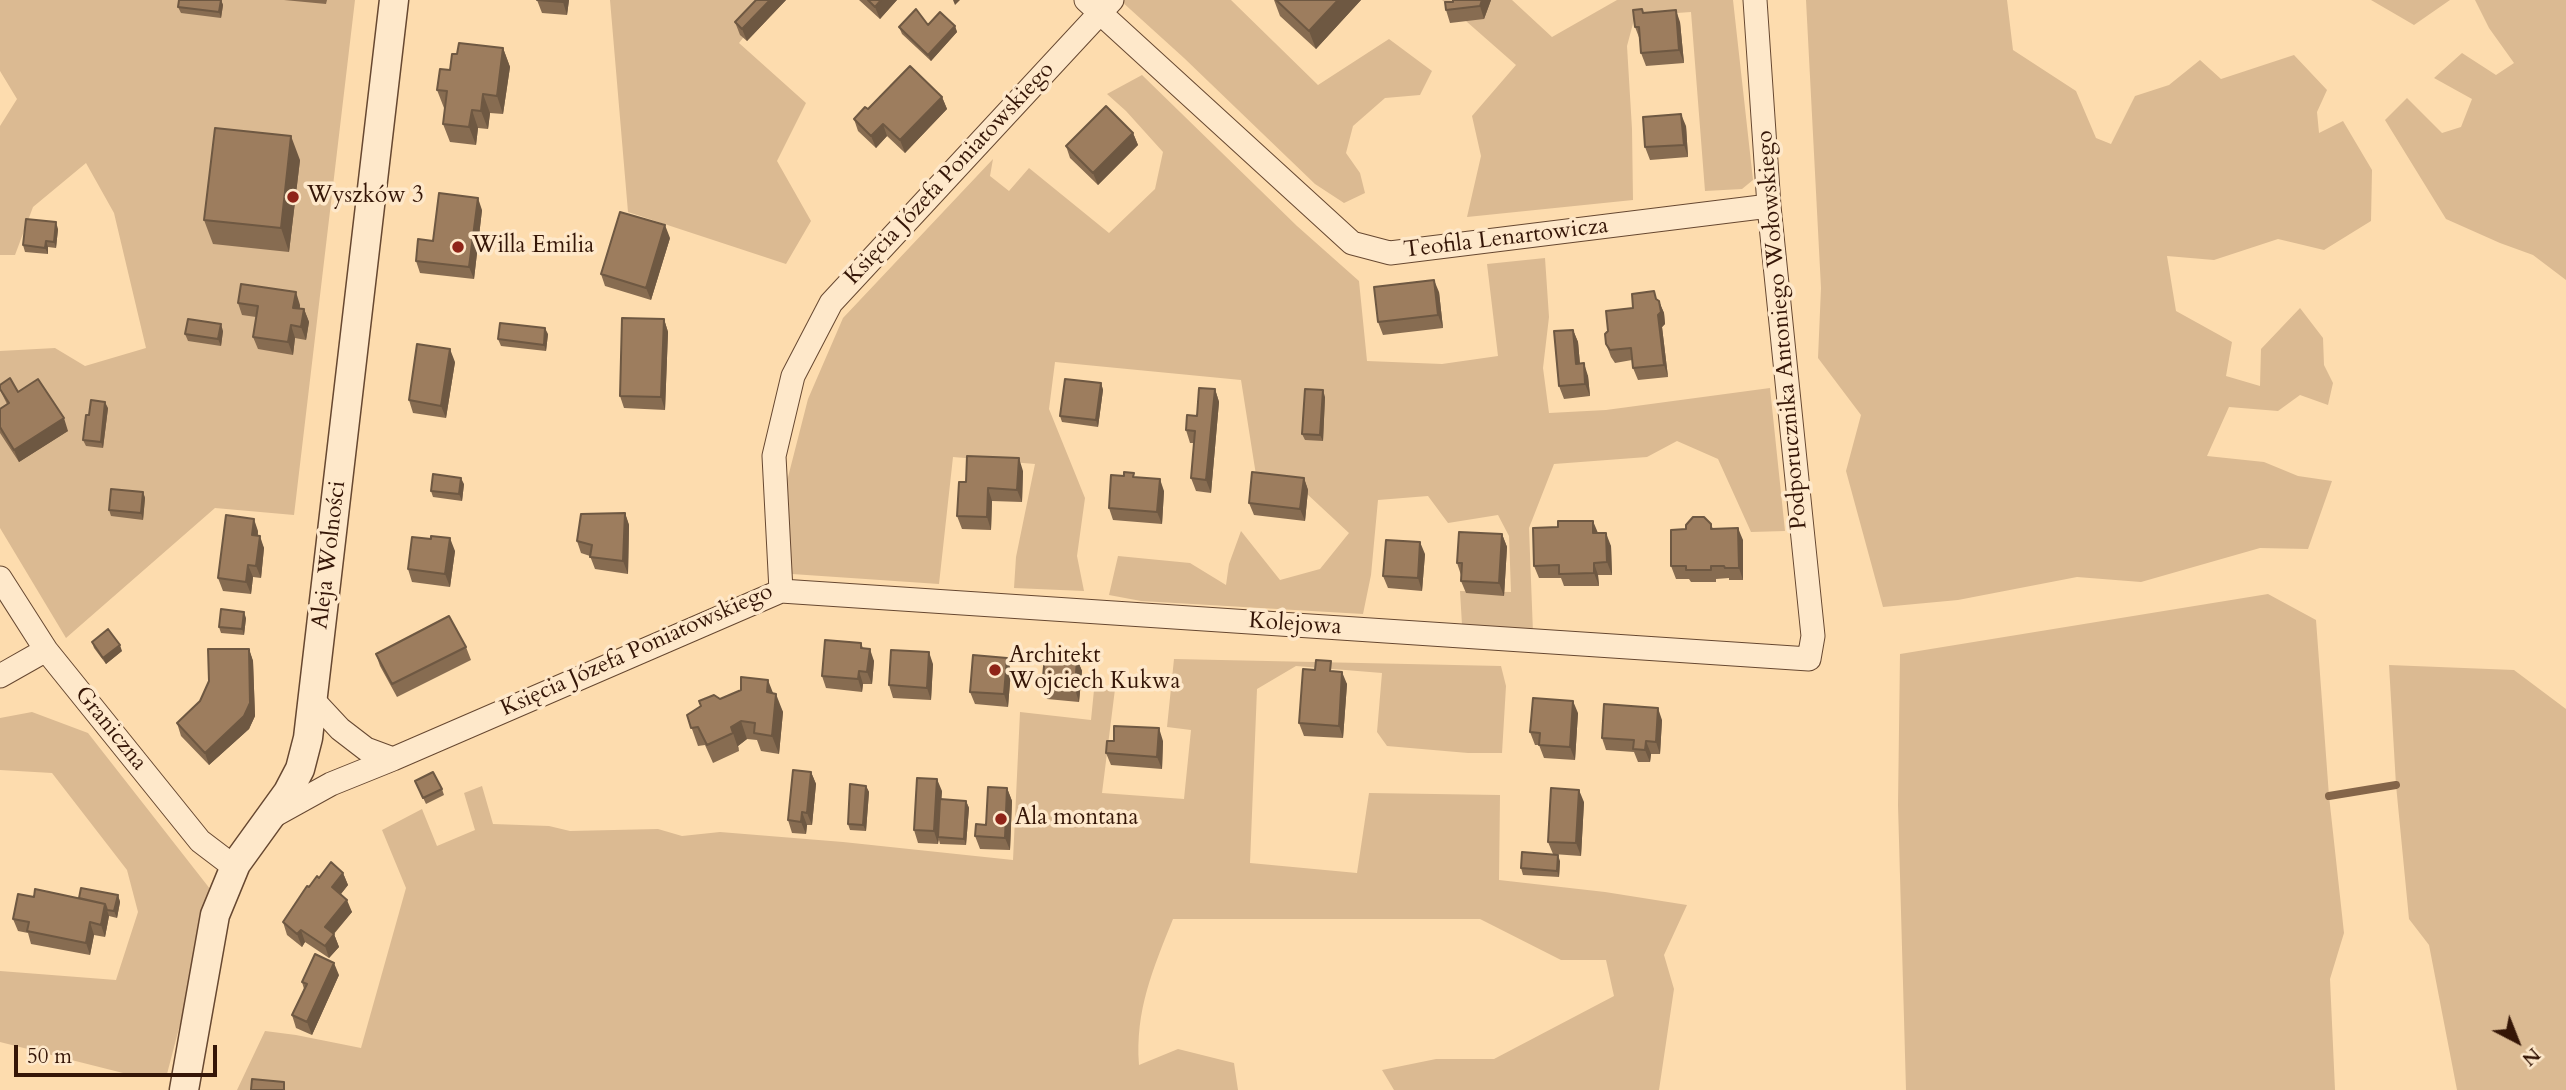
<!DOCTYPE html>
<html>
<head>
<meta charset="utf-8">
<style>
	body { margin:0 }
	#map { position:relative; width:2566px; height:1090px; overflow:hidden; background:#fddcae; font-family:Cardo,serif }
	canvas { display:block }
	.north { position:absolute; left:2482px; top:1006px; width:70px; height:70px; -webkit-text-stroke:5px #fee8ca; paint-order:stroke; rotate:138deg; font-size:19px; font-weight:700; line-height:28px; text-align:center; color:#351607 }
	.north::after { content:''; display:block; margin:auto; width:24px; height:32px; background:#351607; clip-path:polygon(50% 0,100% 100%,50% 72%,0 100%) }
	.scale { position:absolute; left:14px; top:1045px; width:203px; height:32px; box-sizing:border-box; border:4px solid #351607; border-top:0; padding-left:9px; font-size:21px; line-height:24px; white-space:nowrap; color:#351607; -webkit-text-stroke:5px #fee8ca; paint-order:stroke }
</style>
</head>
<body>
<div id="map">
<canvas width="2566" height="1090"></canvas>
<div class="north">N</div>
<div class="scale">50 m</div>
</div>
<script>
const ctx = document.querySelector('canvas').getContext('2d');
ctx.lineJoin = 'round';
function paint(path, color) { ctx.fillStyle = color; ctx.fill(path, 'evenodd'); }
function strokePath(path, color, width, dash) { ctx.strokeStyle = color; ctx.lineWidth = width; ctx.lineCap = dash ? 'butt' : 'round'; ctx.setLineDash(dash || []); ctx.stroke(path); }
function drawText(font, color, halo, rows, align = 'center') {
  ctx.font = font + ' Cardo,serif'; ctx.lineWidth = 7; ctx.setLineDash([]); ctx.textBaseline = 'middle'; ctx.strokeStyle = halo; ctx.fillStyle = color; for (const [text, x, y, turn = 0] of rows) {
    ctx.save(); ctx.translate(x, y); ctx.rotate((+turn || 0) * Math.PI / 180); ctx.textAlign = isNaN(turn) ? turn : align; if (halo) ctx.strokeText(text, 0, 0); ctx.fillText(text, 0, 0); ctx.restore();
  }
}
paint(new Path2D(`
	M0 0H355L294 515 215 508 66 638 0 528V351L55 348 85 366 146 348 114 213 86 163 33 207 15 255H0V126L17 99 0 71Z
	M610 0H773L739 43 806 103 777 161 811 221 786 264 628 212Z
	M1120 0H1231L1318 85 1389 39 1432 71 1420 95 1385 98 1353 126 1346 153 1360 173 1365 193 1344 203 1315 184 1184 58Z
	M1442 0H1512L1552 37 1617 0H1733L1753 180 1742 189 1705 191 1691 12 1635 16 1627 46 1632 129 1633 200 1467 217 1481 156 1472 116 1516 65Z
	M1806 0H2007L2013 50 2076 91 2096 138 2111 144 2135 96 2169 85 2200 60 2221 79 2294 55 2327 90 2317 112 2319 133 2343 121 2372 170 2371 221 2324 250 2278 239 2214 260 2167 256 2176 311 2232 342 2226 376 2260 386 2261 349 2300 308 2323 338 2324 365 2333 383 2328 405 2300 395 2278 411 2229 407 2207 456 2264 462 2298 476 2332 481 2308 549 2260 548 2141 582 2077 577 1958 600 1883 607 1846 471 1861 415 1818 358 1821 288Z
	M2371 0H2450L2414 25Z
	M2475 0H2566V280L2533 255 2500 243 2446 219 2385 120 2407 98 2442 133 2461 127 2472 99 2434 78 2462 53 2496 75 2514 63 2489 28Z
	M1142 75 1297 226 1359 281 1367 361 1442 364 1498 356 1487 264 1545 258 1549 317 1543 368 1549 413 1606 410 1770 388 1785 531 1751 532 1718 459 1677 441 1647 457 1554 464 1529 528 1533 633 1462 625 1460 591 1511 592 1509 536 1498 515 1448 523 1428 496 1378 500 1371 575 1363 614 1141 601 1109 595 1118 556 1190 563 1226 585 1229 564 1241 531 1280 580 1320 569 1349 533 1306 493 1259 494 1241 380 1055 362 1049 409 1085 498 1077 556 1084 591 1014 588 1016 557 1035 464 953 457 939 584 792 574 786 485 808 399 843 318 993 159 990 176 1009 191 1029 168 1109 233 1155 189 1163 152 1126 111 1107 94Z
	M2268 594 2316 620 2329 796 2344 933 2330 979 2335 1090H1906L1898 805 1900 654Z
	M1174 659 1501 666 1506 686 1502 753H1468L1387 746 1377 732 1382 673 1296 666 1257 689 1250 863 1357 873 1369 793 1500 795 1499 880 1605 892 1687 905 1664 955 1674 989 1659 1090H1394L1382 1070 1436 1059H1494L1614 996 1606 960H1561L1480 919H1173C1153 969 1135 1010 1139 1065L1178 1049 1234 1063 1238 1090H237L265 1031 296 1035 361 1048 406 888 382 830 422 809 437 846 475 830 464 793 482 786 493 824 549 826 570 831 658 829 682 836 720 832 843 842 1013 860 1020 712 1091 720 1094 690 1115 689 1102 793 1184 799 1191 730 1167 727Z
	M2389 665 2514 670 2566 709V1090H2457L2429 945 2409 919 2396 785Z
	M32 712 88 733 214 894 167 1074 131 1075 0 1042V971L116 980 138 912 127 870 52 773 0 770V718Z`), '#dbba92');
strokePath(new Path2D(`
	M2329 796 2396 785`), '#846549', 8);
const minor = new Path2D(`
	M1086 0 1352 243 1390 253 1769 206
	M0 578 46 650 200 841 225 860 236 864
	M781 591 774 456 793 376 831 303 1112 0
	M0 676 46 650
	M313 700 340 729 366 749 393 759
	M275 815 331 784 393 759 781 591 1809 659 1813 636 1769 206 1755 0`);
const tertiary = new Path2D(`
	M184 1090 215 915 236 864 288 792 300 769 308 738 394 0`);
strokePath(minor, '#674831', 25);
strokePath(tertiary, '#674831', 31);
strokePath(minor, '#fee8ca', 23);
strokePath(tertiary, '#fee8ca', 28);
paint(new Path2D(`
	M179 0H221L223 5 221 18 181 13 178 7Z
	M284 0H327L326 4Z
	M537 0H569L567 15 542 13Z
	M756 0H786L747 41 740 35 735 22Z
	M859 0H897L880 19Z
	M1274 0H1361L1316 49 1280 16Z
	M1491 0 1484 19 1450 23 1446 10Z
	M1643 13 1680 22 1684 63 1646 66 1641 53 1640 40 1635 27Z
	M928 25 955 26 957 32 931 61 902 34 899 27Z
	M503 48 510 67 503 114 490 113 488 129 478 128 476 145 450 142 443 124 445 109 444 108 437 90 450 70 457 54Z
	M942 97 947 109 905 153 887 136 876 148 858 131 854 119 868 109Z
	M1686 126 1688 157 1650 160 1645 147Z
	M1133 133 1138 145 1098 185 1070 158 1066 146Z
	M300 160 289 252 213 244 204 220Z
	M482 210 474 279 420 273 416 261 433 241Z
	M58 229 56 248 48 247V254L25 252 23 245Z
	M670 238 651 300 605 286 601 274Z
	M1439 292 1443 328 1383 335 1378 322Z
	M1658 300 1664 313 1665 324 1662 327 1668 377 1638 380 1633 368 1632 360 1615 363 1611 357 1606 344 1633 308Z
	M238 303 300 305V309H304L309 322 306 340 295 338 293 355 258 349 253 337 256 317 242 315Z
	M664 319 668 332 665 410 624 408 620 396Z
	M1573 330 1578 342 1580 364 1588 376 1590 396 1564 399 1559 386Z
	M223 331 221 346 188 341 185 334Z
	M548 334 546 351 501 346 498 339Z
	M455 362 446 418 413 413 409 400Z
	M1101 383 1103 390 1098 427 1062 422 1060 416Z
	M0 385 18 392 68 431 19 462 0 433V409L7 404 0 390Z
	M1215 389 1219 402 1211 493 1196 491 1191 478 1194 443H1190L1186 430Z
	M1325 397 1323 441 1305 440 1302 434Z
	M108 408 103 448 86 446 83 440 89 415Z
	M1023 471 1022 502 992 501 991 530 962 529 957 516 966 482Z
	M1135 477 1164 491 1162 524 1113 520 1109 508Z
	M1304 478 1308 490 1305 521 1254 515 1249 503Z
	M464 484 462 501 433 497 431 491Z
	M143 492 145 498 143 520 111 516 109 510Z
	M625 513 629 525 628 574 595 569 590 556 581 553 577 541Z
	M1711 524 1713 529 1743 540V580H1729V578L1716 579V582H1691L1689 579H1676L1671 566 1686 529Z
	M258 531V536L264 548 261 578 253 577 251 594 223 591 218 578Z
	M1598 533 1611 546 1612 575H1598L1599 586H1564L1561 578H1539L1534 566Z
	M1502 534 1507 547 1504 596 1466 593 1461 581V575L1457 563Z
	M431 539 455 551 450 587 412 582 408 569Z
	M1425 554 1422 591 1388 588 1383 576Z
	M246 618 244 635 221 633 219 627Z
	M92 642 122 651 106 664 94 648Z
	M861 643 863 648 874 661 872 684H863L862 692 826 688 822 676Z
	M466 647 471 660 397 697 380 666 376 654Z
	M249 649 253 661 255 716 249 729 209 765 181 736 177 723 200 701Z
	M1077 659 1082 671 1079 702 1047 699 1042 687Z
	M933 664 931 700 893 698 889 685Z
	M1011 670 1008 707 975 704 970 692Z
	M1335 671 1347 684 1343 738 1304 736 1299 723Z
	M773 693 783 712 779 754 761 751 757 740 747 739 738 746 739 751 713 763 705 745 698 746 687 715 720 699Z
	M1578 713 1575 760 1544 758 1539 745H1535L1530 732Z
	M1662 720 1660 754H1651L1650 762H1638L1634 752 1606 750 1602 738Z
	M1114 741H1163L1162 769 1111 765 1106 753Z
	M811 772 816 784 812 825H807L806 834 792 833 788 820Z
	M415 781 442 789 444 795 426 804Z
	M866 786 869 792 866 831 850 830 848 824Z
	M1007 788 1012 801 1010 850 980 849 975 836 986 825Z
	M942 791 941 800 966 801 969 808 966 845 940 844 939 840 938 844 918 843 914 830Z
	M1584 802 1581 856 1553 854 1548 842Z
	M1560 861 1559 877 1523 875 1521 868Z
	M343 873 348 885 341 894 352 912 334 934 339 947 329 958 305 942 302 947 287 935 283 922 309 887 319 878Z
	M118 895 120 902 117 918 109 916 105 937 94 935 90 955 31 944 28 933 18 931 13 919 34 897 79 898Z
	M339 975 312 1035 296 1028 292 1015 304 989 302 982Z`), '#876c51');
paint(new Path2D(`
	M221 0 223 5 221 18 219 12Z
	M563 0H569L567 15 563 2Z
	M770 0H786L747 41 742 29Z
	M881 0H897L880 19 875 7Z
	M953 0H960L955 5Z
	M1338 0H1361L1316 49 1309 31Z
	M1482 0H1491L1484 19 1480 6Z
	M1676 10 1680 22 1684 63 1679 50Z
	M955 26 957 32 931 61 928 55Z
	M503 48 510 67 503 114 497 96Z
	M483 94 490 113 488 129 481 111Z
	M942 97 947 109 905 153 900 140Z
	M472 110 478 128 476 145 469 127Z
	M1681 114 1686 126 1688 157 1684 145Z
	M883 124 887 136 876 148 871 136Z
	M1133 133 1138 145 1098 185 1093 173Z
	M291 136 300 160 289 252 281 228Z
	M478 198 482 210 474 279 469 267Z
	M56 222 58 229 56 248 54 242Z
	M665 225 670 238 651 300 646 288Z
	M46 241 48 247V254L45 248Z
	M1434 280 1439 292 1443 328 1438 315Z
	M296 292 300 305 298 320 293 308Z
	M1659 301 1664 313 1665 324 1662 327 1668 377 1664 365 1658 315Z
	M304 309 309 322 306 340 301 327Z
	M664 319 668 332 665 410 661 397Z
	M221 324 223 331 221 346 218 339Z
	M291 325 295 338 293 355 288 342Z
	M545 328 548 334 546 351 544 345Z
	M1573 330 1578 342 1581 376 1576 364Z
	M450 349 455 362 446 418 441 406Z
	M1584 363 1588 376 1590 396 1585 384Z
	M1101 383 1103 390 1098 427 1096 420Z
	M1215 389 1219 402 1211 493 1206 480Z
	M1323 390 1325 397 1323 441 1320 435Z
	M105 402 108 408 103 448 101 442Z
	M64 418 68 431 19 462 14 450Z
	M1019 458 1023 471 1022 502 1017 490Z
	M461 478 464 484 462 501 459 494Z
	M1304 478 1308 490 1305 521 1300 509Z
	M1160 479 1164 491 1162 524 1157 512Z
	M988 488 992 501 991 530 987 517Z
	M143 492 145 498 143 520 141 513Z
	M625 513 629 525 628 574 623 561Z
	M254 519 258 531 256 547 252 535Z
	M1593 521 1598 533H1593Z
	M1738 528 1743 540V580L1739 568Z
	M1606 533 1611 546 1612 575 1607 562Z
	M1502 534 1507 547 1504 596 1499 583Z
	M260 536 264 548 261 578 256 566Z
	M450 538 455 551 450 587 445 574Z
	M1420 542 1425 554 1422 591 1418 578Z
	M1594 563 1598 575 1599 586 1594 573Z
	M248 565 253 577 251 594 246 582Z
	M244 612 246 618 244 635 242 629Z
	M120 645 122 651 106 664 103 658Z
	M249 649 253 661 255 716 249 729 209 765 205 753Z
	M870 649 874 661 872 684 867 672Z
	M929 652 933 664 931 700 927 688Z
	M1007 658 1011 670 1008 707 1004 694Z
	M1077 659 1082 671 1079 702 1075 689Z
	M859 671 863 684 862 692 858 679Z
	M1342 672 1347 684 1343 738 1339 726Z
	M768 680 775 698 767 692Z
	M776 694 783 712 779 754 772 736Z
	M1573 701 1578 713 1575 760 1570 747Z
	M1658 708 1662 720 1660 754 1656 742Z
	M741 721 747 739 738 746 739 751 731 727Z
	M1159 728 1163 741 1162 769 1157 757Z
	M1646 741 1651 754 1650 762 1645 750Z
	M811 772 816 784 812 825 807 813Z
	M937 779 942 791 939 837H938V844L934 831Z
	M866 786 869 792 866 831 863 825Z
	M1007 788 1012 801 1010 850 1005 838Z
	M1579 790 1584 802 1581 856 1576 843Z
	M966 801 969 808 966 845 964 839Z
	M802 812 807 825 806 834 801 822Z
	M1558 855 1560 861 1559 877 1557 871Z
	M343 873 348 885 336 900 332 887Z
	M118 895 120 902 117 918 114 911Z
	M347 900 352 912 329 939 325 927Z
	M105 904 109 916 105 937 101 925Z
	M90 922 94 935 90 955 86 943Z
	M301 930 305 942 302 947 297 934Z
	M334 934 339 947 329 958 325 946Z
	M334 963 339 975 312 1035 307 1022Z`), '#6e5842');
const building = new Path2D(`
	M179 0H221L219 12 178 7Z
	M537 0H563V2Z
	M756 0H770L742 29 735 22Z
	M868 0H881L875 7Z
	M1276 0H1338L1309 31Z
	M1453 0H1482L1480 6 1446 10 1445 2H1453Z
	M916 9 928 25 940 12 955 26 928 55 899 27Z
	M1642 9 1643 13 1676 10 1679 50 1641 53 1639 27H1635L1633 10Z
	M459 43 503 48 497 96 483 94 481 111 472 110 469 127 443 124 447 91 437 90 440 69 450 70 452 54H457Z
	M910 66 942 97 900 140 883 124 871 136 854 119 865 107 868 109Z
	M1106 106 1133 133 1093 173 1066 146Z
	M1681 114 1684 145 1645 147 1643 117Z
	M215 128 291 136 281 228 204 220Z
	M439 193 478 198 469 267 416 261 418 239 433 241Z
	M620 212 665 225 646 288 601 274Z
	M26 219 56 222 54 242 46 241 45 248 23 245Z
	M1434 280 1438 315 1378 322 1374 287Z
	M241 284 296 292 293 308 304 309 301 327 291 325 288 342 253 337 258 306 238 303Z
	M1654 291 1656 299 1659 301 1661 312 1658 315 1664 365 1633 368 1631 348 1610 350 1606 344 1605 334 1608 331 1606 311 1633 308 1632 294Z
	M622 318 664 319 661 397 620 396Z
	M188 319 221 324 218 339 185 334Z
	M500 323 545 328 544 345 498 339Z
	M1573 330 1576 364 1584 363 1585 384 1559 386 1554 331Z
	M417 344 450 349 441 406 409 400Z
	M10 378 18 392 38 379 64 418 14 450 0 427V409L9 403 0 389V385Z
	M1065 379 1101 383 1096 420 1060 416Z
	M1199 388 1215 389 1206 480 1191 478 1195 431 1186 430 1187 415 1197 416Z
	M1305 389 1323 390 1320 435 1302 434Z
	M91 400 105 402 101 442 83 440 86 415H89Z
	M967 456 1019 458 1017 490 988 488 987 517 957 516 959 482H966Z
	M1124 472 1134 473 1133 477 1160 479 1157 512 1109 508 1111 475 1124 476Z
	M1252 472 1304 478 1300 509 1249 503Z
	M433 474 461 478 459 494 431 491Z
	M111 489 143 492 141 513 109 510Z
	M625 513 623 561 590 557 592 545 577 541 581 514Z
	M226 515 254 519 252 535 260 536 256 566 248 565 246 582 218 578Z
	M1693 517H1704L1711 524V529L1738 528 1739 568H1725L1724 566H1711V570H1686V566H1671V530L1686 529V525Z
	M1558 521H1593V533H1606L1607 562 1594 563V573L1559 574V565L1534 566 1533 528 1558 527Z
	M1459 532 1502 534 1499 583 1461 581 1462 563H1457Z
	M431 536 450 538 445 574 408 569 412 537 431 539Z
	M1386 540 1420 542 1418 578 1383 576Z
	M221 609 244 612 242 629 219 627Z
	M449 616 466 647 392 684 376 654Z
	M108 629 120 645 103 658 92 642Z
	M825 640 861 643V648L870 649 867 672 859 671 858 679 822 676Z
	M208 649H249L250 703 244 716 205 753 177 723 200 701 209 681Z
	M891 650 929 652 927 688 889 685Z
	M973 655 1007 658 1004 694 970 692Z
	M1045 656 1077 659 1075 689 1042 687Z
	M1316 660 1331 661 1330 671 1342 672 1339 726 1299 723 1303 669 1315 670Z
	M741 677 768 680 767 692 776 694 772 736 754 733 755 723 741 721 731 727 733 733 707 745 698 727 691 728 687 715 701 706 699 701 714 695 720 699 741 690Z
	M1533 698 1573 701 1570 747 1539 745 1540 733 1530 732Z
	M1604 704 1658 708 1656 742 1646 741 1645 750 1633 749 1634 740 1602 738Z
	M1114 726 1159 728 1157 757 1106 753 1107 741H1114Z
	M793 770 811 772 807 813 802 812 801 822 788 820Z
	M433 772 442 789 423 798 415 781Z
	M917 778 937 779 934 831 914 830Z
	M850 784 866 786 863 825 848 824Z
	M988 787 1007 788 1005 838 975 836 976 824 986 825Z
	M1551 788 1579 790 1576 843 1548 842Z
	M940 799 966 801 964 839 938 837Z
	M1522 852 1558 855 1557 871 1521 868Z
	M331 862 343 873 332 887 347 900 325 927 334 934 325 946 301 930 297 934 283 922 307 886 309 887 317 876 319 878Z
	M81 888 118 895 114 911 107 910 105 904 79 898Z
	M35 889 105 904 101 925 90 922 86 943 27 931 29 922 13 919 18 894 34 897Z
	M315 954 334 963 307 1022 292 1015 307 984 302 982Z
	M252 1079 284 1082V1090H251Z`);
paint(building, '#9d7d5e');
strokePath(building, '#6e5842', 2);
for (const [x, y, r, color] of [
	[293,197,7,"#8f2418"],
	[458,247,7,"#8f2418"],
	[995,670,7,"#8f2418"],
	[1001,819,7,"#8f2418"]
]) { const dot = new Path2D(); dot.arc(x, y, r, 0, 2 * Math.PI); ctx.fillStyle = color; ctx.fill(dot); strokePath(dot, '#fee8ca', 2.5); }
drawText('23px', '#351607', '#fee8ca', [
	["Księcia Józefa Poniatowskiego",950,174,-47],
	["Teofila Lenartowicza",1506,239,-7],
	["Podporucznika Antoniego Wołowskiego",1783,330,-95],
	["Aleja Wolności",330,555,-83],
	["Kolejowa",1295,625,4],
	["Księcia Józefa Poniatowskiego",637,651,-24],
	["Graniczna",110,729,51]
]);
drawText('23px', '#351607', '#fee8ca', [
	["Wyszków 3",307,197],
	["Willa Emilia",472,247],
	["Architekt",1009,657],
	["Wojciech Kukwa",1009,683],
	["Ala montana",1015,819]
], 'left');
</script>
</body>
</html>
